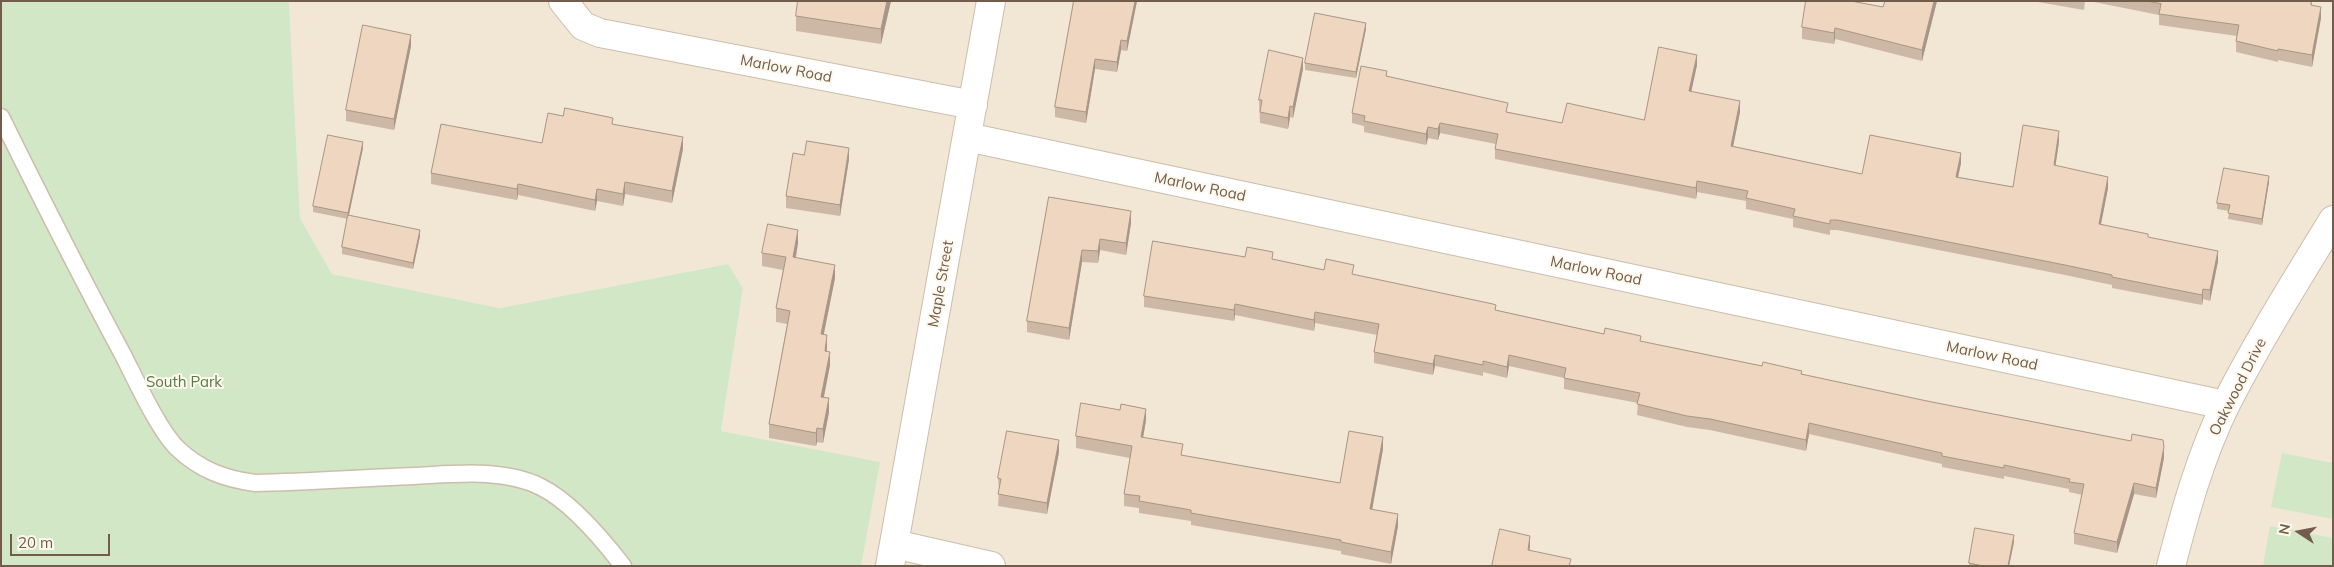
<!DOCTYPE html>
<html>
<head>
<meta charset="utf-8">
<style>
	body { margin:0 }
	#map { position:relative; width:2334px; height:567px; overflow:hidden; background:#fbf4e7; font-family:Mulish,sans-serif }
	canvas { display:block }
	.frame { position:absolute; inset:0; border:2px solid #725d4d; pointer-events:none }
	.north { position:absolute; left:2274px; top:507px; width:50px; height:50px; -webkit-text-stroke:4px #fef8ed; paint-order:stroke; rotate:281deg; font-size:14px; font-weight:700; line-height:20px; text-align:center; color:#725d4d }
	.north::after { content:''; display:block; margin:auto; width:18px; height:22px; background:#725d4d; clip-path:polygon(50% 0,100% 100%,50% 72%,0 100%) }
	.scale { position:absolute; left:10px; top:534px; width:100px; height:22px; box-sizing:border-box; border:2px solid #725d4d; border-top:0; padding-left:6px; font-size:15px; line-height:18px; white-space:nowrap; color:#725d4d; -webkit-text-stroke:4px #fef8ed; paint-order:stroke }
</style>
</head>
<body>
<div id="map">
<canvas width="2334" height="567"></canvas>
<div class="frame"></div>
<div class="north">N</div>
<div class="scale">20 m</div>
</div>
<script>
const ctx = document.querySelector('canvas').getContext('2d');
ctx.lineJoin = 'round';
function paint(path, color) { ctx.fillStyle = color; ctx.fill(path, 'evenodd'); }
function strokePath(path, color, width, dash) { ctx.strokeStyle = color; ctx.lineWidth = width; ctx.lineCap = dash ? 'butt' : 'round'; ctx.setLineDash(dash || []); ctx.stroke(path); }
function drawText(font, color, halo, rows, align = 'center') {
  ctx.font = font + ' Mulish,sans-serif'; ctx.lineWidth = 4; ctx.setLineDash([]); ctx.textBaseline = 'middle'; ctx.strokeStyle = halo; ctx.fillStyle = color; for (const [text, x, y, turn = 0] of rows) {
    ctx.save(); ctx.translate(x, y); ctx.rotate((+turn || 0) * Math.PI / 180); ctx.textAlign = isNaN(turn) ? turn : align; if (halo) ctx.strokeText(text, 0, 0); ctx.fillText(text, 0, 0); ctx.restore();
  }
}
paint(new Path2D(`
	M289 1H2333V566H861L879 462 721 431 743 288 728 264 500 308 332 274 300 218Z`), '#f2e7d5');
paint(new Path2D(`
	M1 1H289L300 218 332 274 500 308 728 264 743 288 721 431 880 462 861 566H1Z
	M2282 453 2333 463V519L2271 507Z
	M2270 526 2333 538V566H2263Z`), '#d1e7c6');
const service = new Path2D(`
	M1 117C40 196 80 275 122 353 135 378 158 429 177 448 200 470 225 479 255 483 308 482 361 478 414 476 454 474 504 468 541 487 571 502 603 540 623 566`);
const minor = new Path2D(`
	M563 1 583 26 600 33 973 105
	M967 137 2225 405
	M894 544 991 566
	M890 566 991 1
	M2171 566C2185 512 2201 454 2226 404 2258 341 2296 281 2333 220`);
strokePath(service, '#ccbdad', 19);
strokePath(minor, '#ccbdad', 30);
strokePath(service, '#fff', 16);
strokePath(minor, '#fff', 28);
paint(new Path2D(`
	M891 1 881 44 796 31V16Z
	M1074 1H1137L1127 51 1121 50 1117 72 1095 69 1086 123 1055 117V107Z
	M1937 1 1922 61 1835 39 1834 44 1802 39V27L1883 7Z
	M2032 1H2085L2084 10Z
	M2089 1H2312V5L2321 18 2312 67 2278 60V62L2236 52V41L2237 36 2159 25V15Z
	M1366 29 1356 78 1305 70V63Z
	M411 46 394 130 346 121V110Z
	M1697 65 1691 92 1740 112 1733 146 1862 174 1961 163 1958 177 2013 187 2059 142 2055 165 2108 188 2101 224 2148 237 2218 261 2210 301 2203 299 2202 305 2112 288V285L2065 275 1837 230H1830V235L1793 227V219L1746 209V201L1697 192 1696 199 1495 159V149L1496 144 1440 133 1438 140 1428 138 1426 145 1364 132V126L1352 123V113L1387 76 1508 112 1562 123 1644 120Z
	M1303 69 1293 118 1290 117 1288 129 1260 123 1259 100Z
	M613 125 683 149 672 203 625 194 623 206 597 201 595 211 518 195 517 200 431 184V173Z
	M363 148 349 215 420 236 413 269 342 254V247L348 219 313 212V206Z
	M804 155 849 159 840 216 786 208V196Z
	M2269 182 2262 225 2228 219 2229 211 2217 209V203Z
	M1049 197 1131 223 1126 255 1100 250 1098 263 1082 262 1069 340 1027 332V321Z
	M798 243 796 258 835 278 824 334 827 348V351L830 365 824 397 829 412 823 443 817 442 816 446 769 438V424L787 324 776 322V308L783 270 762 266V253Z
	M1245 257 1273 259 1324 270 1354 275 1496 310 1641 342 1802 374 2164 458 2156 498 2134 494 2117 553 2074 544V533L2082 495 2069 492V489L2004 476V479L1942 467V464L1809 434 1806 451 1710 430 1687 427 1637 415 1638 403 1564 389V378L1509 366 1507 378 1483 372V376L1435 366 1433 375 1374 363V352L1377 335 1315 323 1314 331 1235 315 1234 321 1144 307V296Z
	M1146 420 1143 438 1183 456 1340 483 1383 449 1372 510 1398 526 1391 564 1341 554V551L1191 525V521L1139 513V508L1124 506V494L1130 458 1076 448V436Z
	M1059 452 1047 514 998 506 999 490 998 478Z
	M2014 542 2009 566H1969V563Z`), '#cdb8a5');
paint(new Path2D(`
	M887 1H891L881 44V29Z
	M1135 1H1137L1127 51V41Z
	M1934 1H1937L1922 61V50Z
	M2321 7V18L2312 67V55Z
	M1366 23V29L1356 78V72Z
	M1835 28V39L1834 44V33Z
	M411 35V46L394 130V119Z
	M1121 40V50L1117 72V62Z
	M1697 55V65L1689 102V91Z
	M1303 58V69L1293 118V107Z
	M1095 59V69L1086 123V112Z
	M1740 101V112L1731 157V146Z
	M1290 106V117L1288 129V118Z
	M1440 123V133L1438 140V129Z
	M1428 127V138L1426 145V134Z
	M2059 131V142L2054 176V165Z
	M683 137V149L672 203V191Z
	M363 142V148L348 219V213Z
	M849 148V159L840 216V205Z
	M1961 153V163L1956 187V177Z
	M2269 176V182L2262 225V219Z
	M2108 177V188L2099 234V224Z
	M1697 181V192L1696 199V188Z
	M625 182V194L623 206V194Z
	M518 184V195L517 200V189Z
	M597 189V201L595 211V200Z
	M1131 211V223L1126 255V243Z
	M420 230V236L413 269V263Z
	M798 230V243L793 271V257Z
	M1100 239V250L1098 263V251Z
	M1082 250V262L1069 340V328Z
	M2218 251V261L2210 301V290Z
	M835 265V278L821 347V334Z
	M2203 289V299L2202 305V295Z
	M1235 304V315L1234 321V310Z
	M1315 312V323L1314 331V320Z
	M827 335V348L825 364V351Z
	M830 352V365L821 411V397Z
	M1435 355V366L1433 375V364Z
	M1509 355V366L1507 378V367Z
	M829 398V412L823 443V429Z
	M1146 409V420L1141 449V437Z
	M1809 423V434L1806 451V440Z
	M817 428V442L816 446V433Z
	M1383 437V449L1370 521V509Z
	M1059 440V452L1047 514V503Z
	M2164 447V458L2156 498V488Z
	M2134 483V494L2117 553V542Z
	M1398 514V526L1391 564V552Z
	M2014 535V542L2009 566H2008Z
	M1530 536V547L1528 561V550Z`), '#a79686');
const building = new Path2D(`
	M798 1H887L881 29 796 16Z
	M1074 1H1135L1127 41 1121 40 1117 62 1095 59 1086 112 1055 107Z
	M1806 1H1851L1883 7 1885 1H1934L1922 50 1835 28 1834 33 1802 27Z
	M2147 1H2311V5L2321 7 2312 55 2278 49V51L2236 41 2239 25 2159 14 2161 4Z
	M1315 13 1366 23 1356 72 1305 63Z
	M363 25 411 35 394 119 346 110Z
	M1659 47 1697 55 1689 91 1740 101 1731 146 1862 174 1870 135 1961 153 1956 177 2013 187 2023 125 2059 131 2054 165 2108 177 2099 224 2148 234V237L2218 251 2210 290 2203 289 2202 295 2112 277V275L2065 265 1837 220H1830V224L1793 216 1795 209 1746 198 1748 191 1697 181 1696 188 1495 149 1498 134 1440 123 1438 129 1428 127 1426 134 1364 121 1365 116 1352 113 1361 66 1387 71 1386 76 1508 103 1506 112 1562 123 1567 103 1644 120Z
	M1269 50 1303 58 1293 107 1290 106 1288 118 1260 112 1262 100H1259Z
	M565 108 613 118 612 124 683 137 672 191 625 182 623 194 597 189 595 200 518 184 517 189 431 173 441 124 542 143 548 113 563 116Z
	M328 135 363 142 348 213 313 206Z
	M807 141 849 148 840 205 786 196 793 153 804 155Z
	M2224 168 2269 176 2262 219 2228 213 2230 205 2217 203Z
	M1049 197 1131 211 1126 243 1100 239 1098 251 1082 250 1069 328 1027 321Z
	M348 215 420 230 413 263 342 247Z
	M768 224 798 230 793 257 835 265 821 334 827 335 825 351 830 352 821 397 829 398 823 429 817 428 816 433 769 424 790 311 776 308 786 257 762 253Z
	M1153 241 1245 257 1247 247 1273 252 1272 259 1324 270 1326 259 1354 265 1352 274 1493 304 1496 305 1495 310 1604 334 1605 328 1641 336 1640 341 1762 366 1763 362 1802 371 1801 374 1927 401 2131 441 2132 434 2163 440 2164 447 2156 488 2134 483 2117 542 2074 533 2084 484 2069 482 2070 479 2004 465V468L1942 456V453L1809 423 1806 440 1710 419 1687 416 1637 404 1640 393 1564 378 1566 368 1509 355 1507 367 1483 361V365L1435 355 1433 364 1374 352 1379 324 1315 312 1314 320 1235 304 1234 310 1144 296Z
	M1081 403 1120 410 1121 404 1146 409 1141 437 1183 444 1181 455 1340 483 1349 431 1383 437 1370 509 1398 514 1391 552 1341 542V540L1191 513V510L1139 501 1140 496 1124 494 1132 446 1076 436Z
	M1007 431 1059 440 1047 503 998 494 1001 479 998 478Z
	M1975 528 2014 535 2008 566H1983L1969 563Z
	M1500 529 1530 536 1528 550 1571 559 1569 566H1492Z`);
paint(building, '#eed6c0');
strokePath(building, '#a79686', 1);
drawText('15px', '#725d4d', '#fef8ed', [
	["Marlow Road",786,69,11],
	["Marlow Road",1200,187,12],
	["Marlow Road",1596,271,12],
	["Maple Street",941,284,-80],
	["Marlow Road",1992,356,12],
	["Oakwood Drive",2238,387,-63]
]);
drawText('15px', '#547c49', '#fef8ed', [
	["South Park",184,382]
]);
</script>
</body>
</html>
